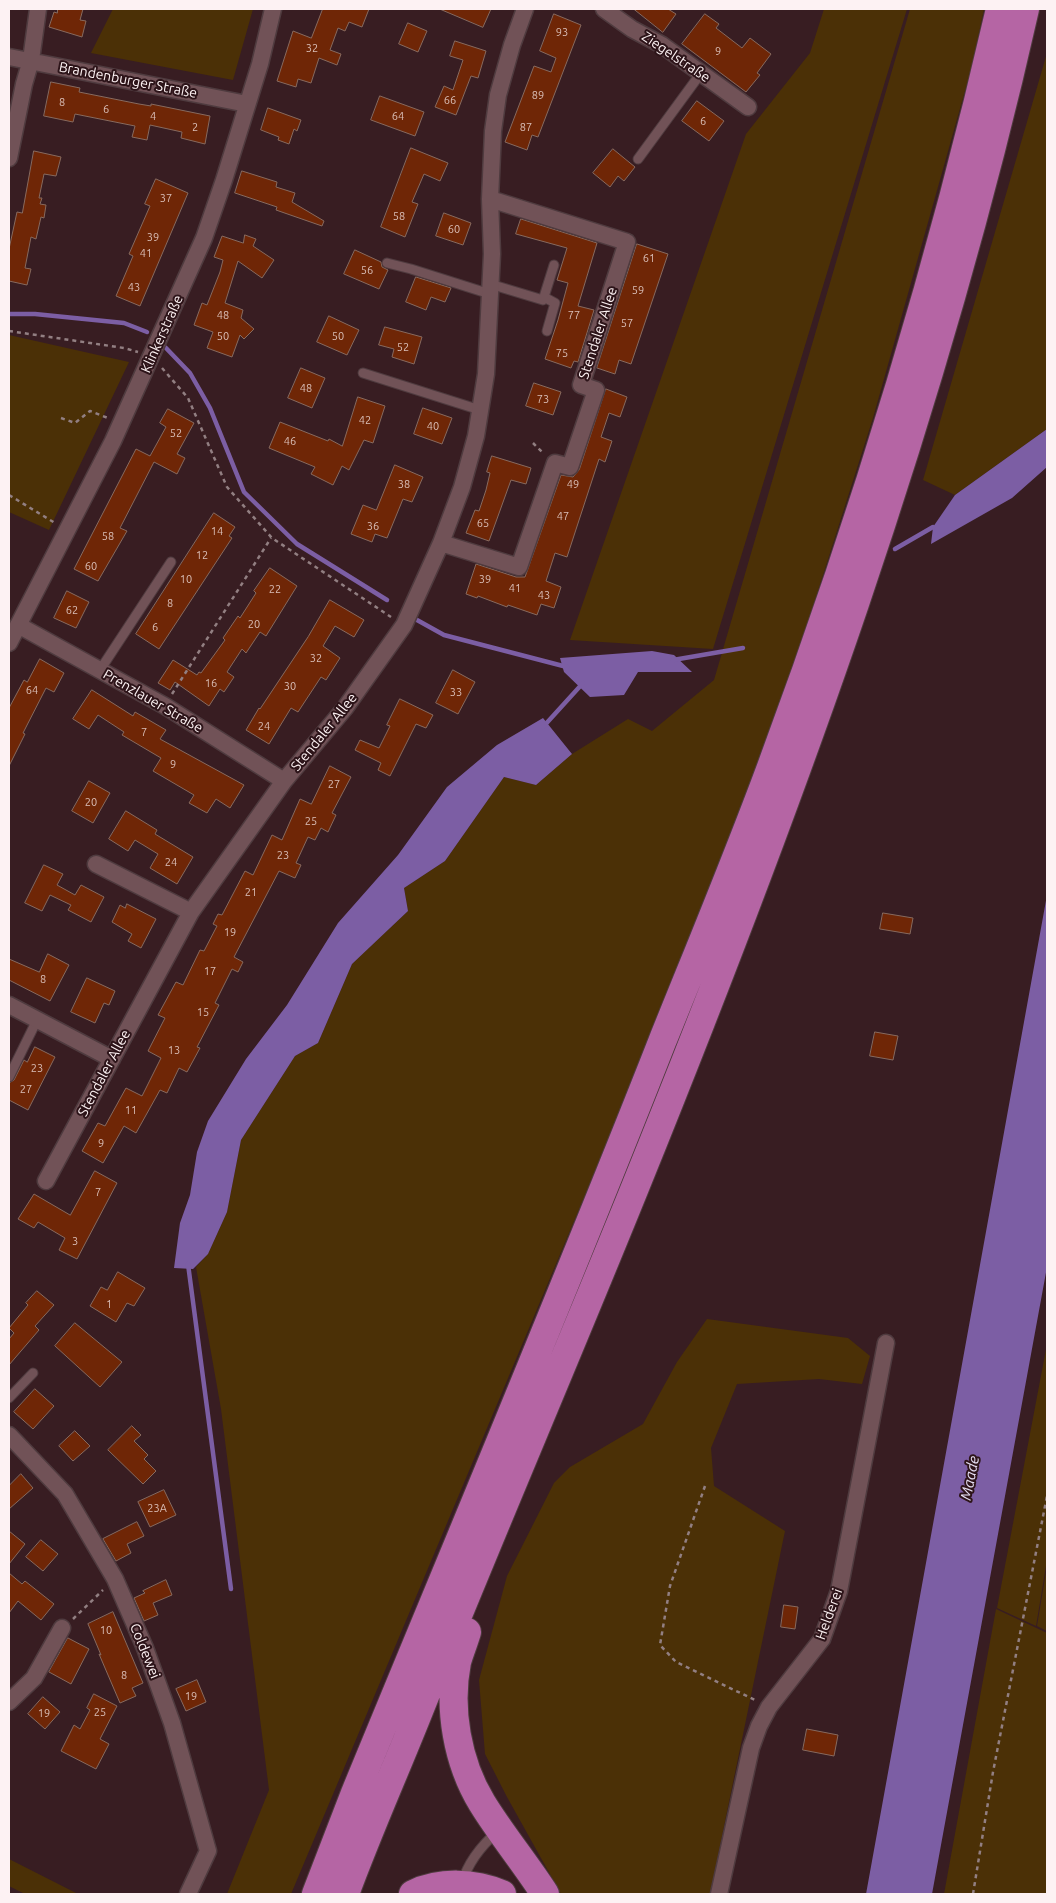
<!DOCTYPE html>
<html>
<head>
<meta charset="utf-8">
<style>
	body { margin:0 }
	#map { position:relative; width:1056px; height:1903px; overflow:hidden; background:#381d22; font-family:Ubuntu,sans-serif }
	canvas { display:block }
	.frame { position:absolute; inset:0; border:10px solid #fdf2f3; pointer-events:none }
</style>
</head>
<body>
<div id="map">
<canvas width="1056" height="1903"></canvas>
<div class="frame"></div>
</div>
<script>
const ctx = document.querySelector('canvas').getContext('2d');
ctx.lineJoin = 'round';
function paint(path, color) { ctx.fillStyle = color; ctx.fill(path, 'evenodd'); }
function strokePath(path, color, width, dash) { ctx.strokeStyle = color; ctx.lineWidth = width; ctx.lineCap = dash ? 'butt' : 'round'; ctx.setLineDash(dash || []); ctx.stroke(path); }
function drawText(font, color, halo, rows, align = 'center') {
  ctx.font = font + ' Ubuntu,sans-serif'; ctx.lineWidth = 4; ctx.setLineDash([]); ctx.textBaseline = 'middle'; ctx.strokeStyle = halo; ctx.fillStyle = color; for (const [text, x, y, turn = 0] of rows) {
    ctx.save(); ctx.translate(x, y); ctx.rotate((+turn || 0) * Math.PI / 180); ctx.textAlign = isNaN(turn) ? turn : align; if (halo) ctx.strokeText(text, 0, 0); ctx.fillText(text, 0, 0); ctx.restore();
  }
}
paint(new Path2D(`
	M113 9H253L233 80 91 53Z
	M824 9H907L713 649 570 640 746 134 810 53Z
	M910 9H984L972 66 873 418 752 798 291 1894H227L269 1790 221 1409 196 1267 208 1254 227 1212 241 1140 295 1056 318 1043 352 964 408 911 404 888 445 861 504 777 536 785 572 754 628 719 652 731 714 680Z
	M1047 53V429L955 495 923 480Z
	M9 335 129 362 49 530 9 512Z
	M707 1319 848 1338 870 1356 862 1384 819 1379 737 1384 711 1448 714 1486 785 1531 710 1894H561L507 1797 485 1754 479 1680 507 1576 554 1483 570 1467 643 1424 677 1362Z
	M1047 1344V1560L1036 1626 997 1608Z
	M1047 1566V1631L1037 1626Z
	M996 1609 1047 1633V1894H944Z
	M9 1859 78 1894H25L9 1886Z`), '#4b3006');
paint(new Path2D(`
	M1047 429V467L1012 498 931 544 933 527 955 495Z
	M652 651 674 655 692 672H638L624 695 590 697 564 672 560 658Z
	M543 718 572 754 536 785 504 777 445 861 404 888 408 911 352 964 318 1043 295 1056 241 1140 227 1212 208 1254 193 1269 174 1268 180 1223 190 1195 197 1152 208 1121 246 1059 287 1005 338 923 398 855 447 787 497 745Z
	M1047 895V1267L932 1894H866Z`), '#7c5ea4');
strokePath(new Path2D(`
	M9 314H35L124 323 147 332
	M166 348 190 373 210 408 244 492 297 544 387 600
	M895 549 933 527
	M417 620 444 635 567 667
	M673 660 743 648
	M543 727 583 683
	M188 1264 231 1589`), '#7c5ea4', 4.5);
const building = new Path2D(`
	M58 9H83L80 20 86 21 82 37 49 27 54 12 57 13Z
	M323 9H369L362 27 349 22 345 31 338 28 330 50 341 54 337 65 319 58 311 83 298 79 296 87 277 81 293 31 311 38Z
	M440 9H491L483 27Z
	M634 9H668L676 14 663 32Z
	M554 14 581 25 538 137 532 135 527 150 505 142 534 66 551 72 556 58 540 51Z
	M705 14 719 24 716 28 742 48 750 38 771 54 757 73 760 75 746 92 682 44Z
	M408 23 427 31 418 52 399 44Z
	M455 41 486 51 478 78 471 76 456 115 435 107 444 86 453 90 463 60 450 56Z
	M51 82 80 88 79 92 139 104 151 106V104L210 116 205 144 181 138 182 132 150 125 147 140 132 137 135 126 75 114 73 122 44 116Z
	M380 96 424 112 415 136 371 120Z
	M697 101 724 121 709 141 682 121Z
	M268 108 301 120 297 131 294 129 289 144 278 140 279 137 261 130Z
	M411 148 448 163 440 181 424 174 412 202 418 204 405 237 381 227Z
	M613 149 635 167 624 181 618 176 610 187 593 173Z
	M34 151 61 157 56 176 44 174 39 198H42L40 204 46 205 44 218 41 217 36 239 31 237 25 268 31 269 27 285 9 281V249L17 212 22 213Z
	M242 171 277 182 276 187 295 193 292 202 324 221 322 226 276 210 277 207 235 193Z
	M156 179 188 193 140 306 116 296 133 256 129 254 150 206 145 204Z
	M444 213 471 223 463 245 436 236Z
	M521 219 597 243 578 306 594 310 578 362 574 361 571 368 545 359 558 320 568 283 557 280 567 248 516 234Z
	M245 235 256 239 253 246 274 260 262 278 238 261 225 303 243 310 241 318 254 329 244 339 240 335 232 357 207 348 213 332 194 325 202 303 207 305 220 272 223 260 214 257 222 236 243 243Z
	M637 244 668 254 631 364 619 360 615 374 597 368Z
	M355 250 381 262 382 267 388 270 379 289 344 274Z
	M416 277 451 288 445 302 431 297 426 310 406 302Z
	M329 316 359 330 347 355 317 342Z
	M385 327 422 337 414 364 392 357 394 349 379 345Z
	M301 368 325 378 312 408 288 398Z
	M534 383 561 392 553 415 526 406Z
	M606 389 627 397 620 417 609 413 601 437 612 441 605 462 599 459 567 557 555 553 546 581 561 587 554 608 541 604 537 615 508 605 507 607 478 596 477 598 466 594 476 564 516 577H525L561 475 573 477 579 470Z
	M358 397 385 406 373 443 364 440 349 470 342 466 333 485 311 474 315 467 269 448 280 422 328 441 329 439 342 446Z
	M423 408 452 418 442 444 414 434Z
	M168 409 194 423 177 454 185 458 177 474 154 462 120 528 127 531 98 581 74 569 136 449 150 456 166 427 160 423Z
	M492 456 531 468 526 484 511 480 489 541 466 533 475 510 479 511 486 490 490 473 487 472Z
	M395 465 423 477 412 502 403 499 387 538 375 534 372 542 351 534 363 505 376 510Z
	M214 513 235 527 229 536 232 538 159 649 136 634Z
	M270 568 297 586 266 636 260 632 246 653 242 649 227 672 234 677 224 692 220 689 209 706 175 682 170 690 158 683 173 660 197 675 199 672 201 673 225 640 223 638 238 616 240 618 256 593 254 591Z
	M67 591 89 602 76 628 54 618Z
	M330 600 364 620 354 637 335 626 323 646 340 658 326 680 321 677 298 712 291 708 269 744 246 730 259 708 260 709 308 637Z
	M40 659 64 673 54 692 46 688 23 733 25 734 9 766V708L24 680 27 682Z
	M453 670 475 682 458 714 436 703Z
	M92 690 133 716 135 712 166 730 160 739 244 785 230 808 216 799 207 813 189 803 194 795 153 771 161 758 122 735 124 732 98 715 89 729 73 719Z
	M400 699 433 715 426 728 416 724 390 776 378 770 381 763 355 750 360 740 379 748 390 726 387 725Z
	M330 766 351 777 332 813 336 815 328 832 321 828 315 840 308 837 296 863 301 865 295 878 279 871 234 957 243 962 238 972 232 969 215 1003 219 1005 197 1047 200 1048 187 1072 179 1068 167 1093 160 1090 136 1133 124 1126 103 1163 82 1151 98 1123 105 1126 126 1088 142 1096 161 1058 148 1051 165 1018 158 1015 176 982 183 985 200 950 204 951 217 926 213 924 218 914 222 915 245 871 253 875 272 835 282 840 300 799 311 804Z
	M89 781 110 793 93 823 72 811Z
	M126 811 157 830 155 834 193 857 177 884 150 868 158 854 135 840 128 851 109 839Z
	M44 865 63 874 57 885 75 895 81 885 104 897 91 922 68 910 71 905 50 895 42 911 25 903Z
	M127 904 156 919 141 948 128 941 132 934 112 922 120 905 125 908Z
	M883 913 913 918 910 934 880 929Z
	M48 954 69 965 50 1001 9 980V959L39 972Z
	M87 978 115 991 109 1005 104 1003 95 1023 71 1012Z
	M875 1032 898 1036 893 1060 870 1056Z
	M35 1047 55 1057 28 1110 9 1100V1083L14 1080 24 1060 27 1062Z
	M95 1171 117 1183 77 1259 59 1250 65 1238 38 1222 34 1228 18 1219 34 1194 70 1215Z
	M118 1272 145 1288 134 1306 127 1303 116 1322 90 1306 101 1287 107 1290Z
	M37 1291 54 1305 35 1326 39 1330 9 1365V1339L14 1333 9 1328 28 1305 26 1303Z
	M75 1323 122 1362 100 1387 55 1346Z
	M35 1389 54 1406 33 1429 14 1412Z
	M132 1426 141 1435 134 1441 148 1455 144 1459 156 1471 143 1484 108 1450Z
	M75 1431 90 1446 73 1461 59 1446Z
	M21 1474 33 1488 9 1509V1486Z
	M164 1490 176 1515 150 1527 138 1502Z
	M137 1522 144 1536 127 1544 131 1553 116 1561 103 1539Z
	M9 1531 25 1544 9 1564Z
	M41 1540 58 1554 43 1571 26 1557Z
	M9 1573 22 1584 25 1581 54 1604 41 1620 18 1601 9 1613Z
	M166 1580 172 1595 153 1603 158 1615 144 1621 134 1598 145 1593 143 1591Z
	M784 1605 798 1607 795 1629 781 1627Z
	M113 1612 143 1683 132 1688 136 1696 120 1703 99 1654 101 1655 88 1624Z
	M68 1638 89 1649 71 1684 49 1672Z
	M197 1680 206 1702 186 1711 176 1689Z
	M94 1694 117 1706 100 1739 109 1744 96 1769 61 1751 74 1725 80 1729 90 1710 87 1708Z
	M43 1697 60 1712 45 1729 28 1714Z
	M807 1729 838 1735 834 1756 803 1750Z`);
paint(building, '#6f2606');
strokePath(building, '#876a5f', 1);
const service = new Path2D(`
	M638 159 701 73
	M387 263 411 269 490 294
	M490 284 543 300 554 265
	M544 297 555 303 547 331
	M363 373 480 410
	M100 670 171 562
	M9 1077 37 1020
	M9 1398 33 1373
	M462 1883C468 1862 482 1845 498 1831`);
const minor = new Path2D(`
	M604 9 632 29 662 45 748 107
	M9 57 247 104
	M9 158 24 84 31 60 38 9
	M441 543 519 567 555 463 570 467 596 390 581 385 627 242 490 199
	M18 625 165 706 284 781
	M9 643 113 441 204 238 224 180 260 64 273 9
	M96 864 191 912
	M9 1005 112 1059
	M46 1181 191 912 284 781 345 708 404 625 441 543 462 487 476 436 486 374 492 254 490 199 493 131 498 95 512 45 525 9
	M9 1435 65 1494 115 1579 145 1648 172 1723 208 1851 188 1894
	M9 1702 34 1678 62 1628
	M719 1894 751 1748 759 1726 769 1707 822 1639 839 1591 886 1343`);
const motorway = new Path2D(`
	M467 1632C464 1642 460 1652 457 1662 448 1708 457 1762 482 1803 501 1834 525 1863 545 1894
	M316 1894 355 1793C458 1543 563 1294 662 1042 699 950 737 859 771 767 863 520 941 266 1000 9
	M345 1894C367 1834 393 1776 417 1716 488 1539 564 1363 636 1185 791 802 934 413 1025 9
	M413 1894C440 1881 474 1882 502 1894`);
strokePath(service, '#4f3b3f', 11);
strokePath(minor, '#4f3b3f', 19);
strokePath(motorway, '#4f3b3f', 30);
strokePath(new Path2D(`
	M9 331 124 348 138 352
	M162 368 188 398 227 487 272 538 391 617
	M61 418 75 423 90 411 108 418
	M533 443 544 454
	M9 495 55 523
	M172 694 271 538
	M705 1486 670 1586 660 1645 676 1662 757 1701
	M73 1619 103 1590
	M973 1894 993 1772 1047 1496`), '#927f82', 2.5, [4, 4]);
strokePath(service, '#715257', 9);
strokePath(minor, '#715257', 16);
strokePath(motorway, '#b565a4', 28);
drawText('11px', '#dabfb8', null, [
	["93",562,32],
	["32",312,48],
	["9",718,51],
	["89",538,95],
	["66",450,100],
	["8",62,102],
	["6",106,109],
	["4",153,116],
	["64",398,116],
	["6",703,121],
	["2",195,127],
	["87",526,127],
	["37",166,198],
	["58",399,216],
	["60",454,229],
	["39",153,237],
	["41",146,253],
	["61",649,258],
	["56",367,270],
	["43",134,287],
	["59",638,290],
	["48",223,315],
	["77",574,315],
	["57",627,323],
	["50",223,336],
	["50",338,336],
	["52",403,347],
	["75",562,353],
	["48",306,388],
	["73",543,399],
	["42",365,420],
	["40",433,426],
	["52",176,433],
	["46",290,441],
	["38",404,484],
	["49",573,484],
	["47",563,516],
	["65",483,523],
	["36",373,526],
	["14",217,531],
	["58",108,536],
	["12",202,555],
	["60",91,566],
	["10",186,579],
	["39",485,579],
	["41",515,588],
	["22",275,589],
	["43",544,595],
	["8",170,603],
	["62",72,610],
	["20",254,624],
	["6",155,627],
	["32",316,658],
	["16",211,683],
	["30",290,686],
	["64",32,690],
	["33",456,692],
	["24",264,726],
	["7",144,732],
	["9",173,764],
	["27",334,784],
	["20",91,802],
	["25",311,821],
	["23",283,855],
	["24",171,862],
	["21",251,892],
	["19",230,932],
	["17",210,971],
	["8",43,979],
	["15",203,1012],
	["13",174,1050],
	["23",37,1068],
	["27",26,1089],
	["11",131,1110],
	["9",101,1143],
	["7",98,1192],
	["3",75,1241],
	["1",109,1304],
	["23A",157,1508],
	["10",106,1630],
	["8",124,1675],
	["19",191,1696],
	["25",100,1712],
	["19",44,1713]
]);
drawText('14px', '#fdf2f3', '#2d1419', [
	["Ziegelstraße",676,57,34],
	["Brandenburger Straße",128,80,11],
	["Stendaler Allee",598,333,-72],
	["Klinkerstraße",162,334,-66],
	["Prenzlauer Straße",153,701,30],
	["Stendaler Allee",324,732,-51],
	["Stendaler Allee",104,1073,-62],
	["Helderei",829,1614,-70],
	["Coldewei",145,1651,68]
]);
drawText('italic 15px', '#e6dff3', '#2d1419', [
	["Maade",970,1478,-79]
]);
</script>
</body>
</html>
